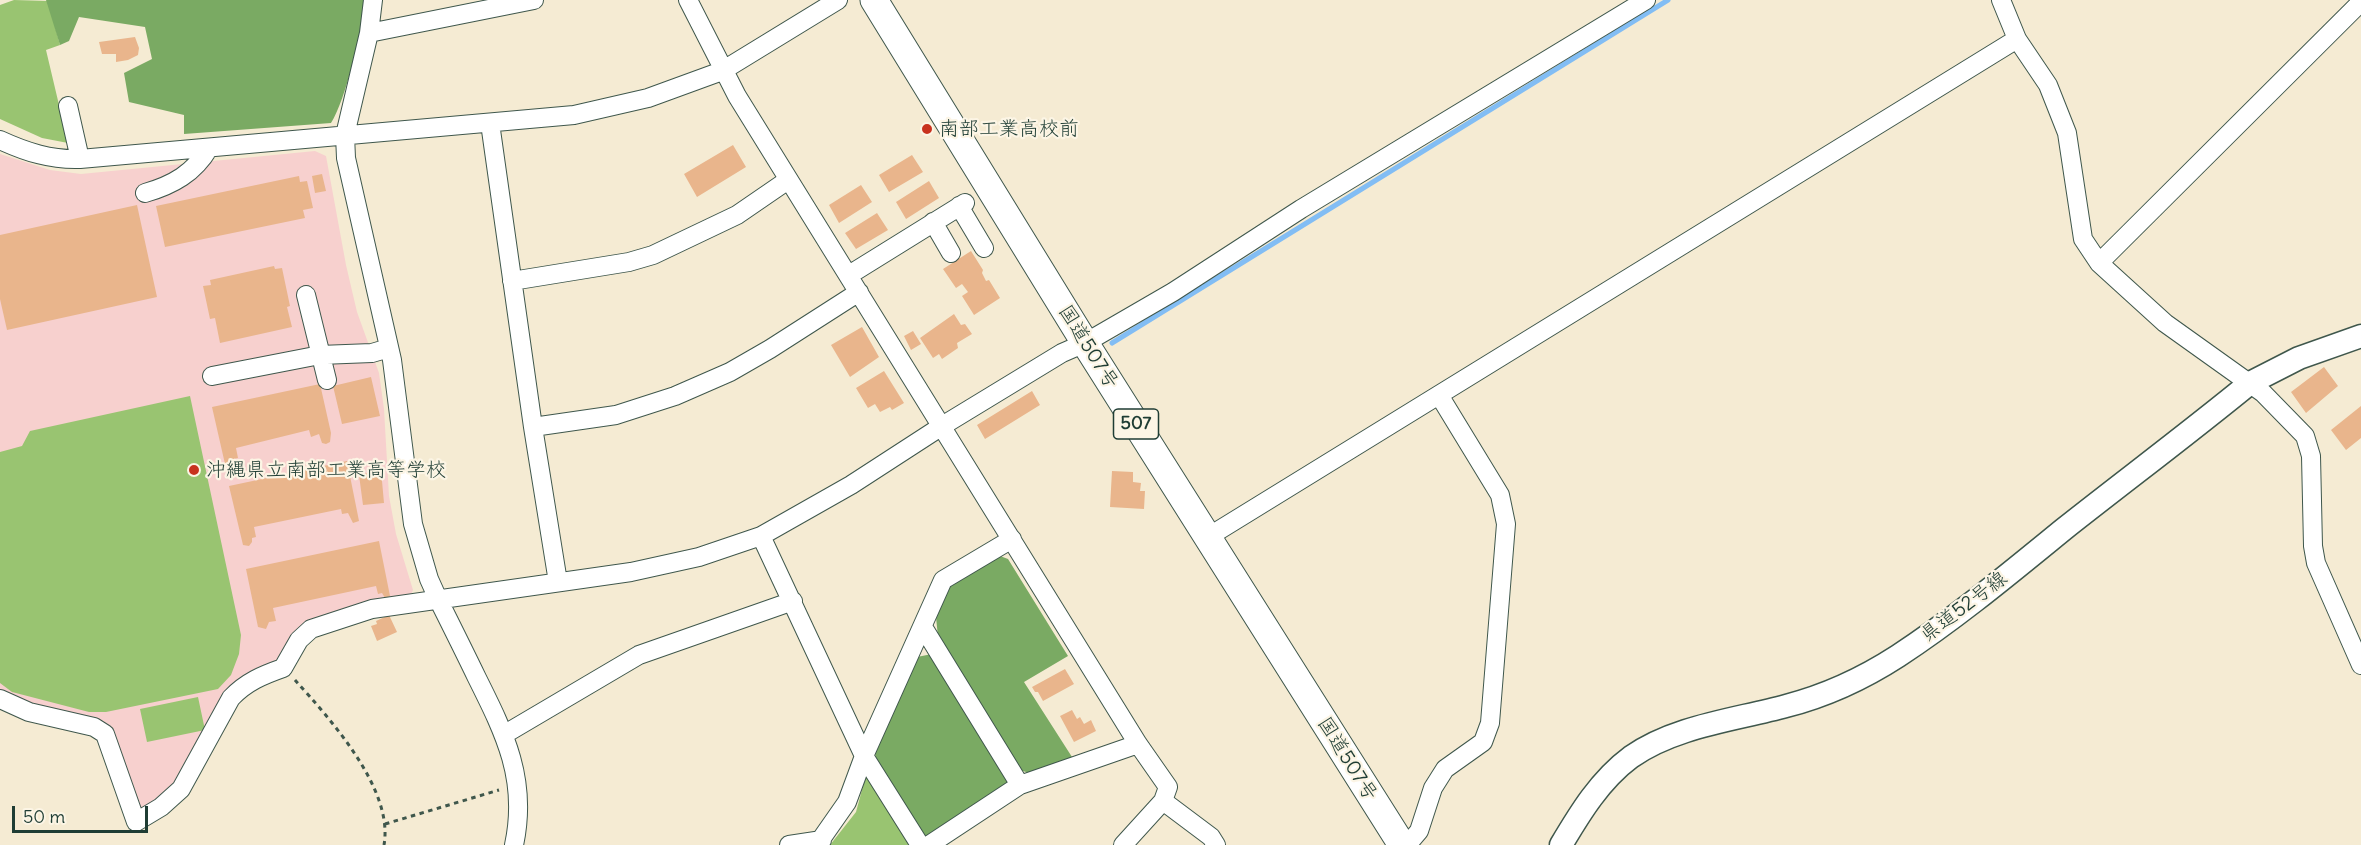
<!DOCTYPE html>
<html>
<head>
<meta charset="utf-8">
<style>
	body { margin:0 }
	#map { position:relative; width:2361px; height:845px; overflow:hidden; background:#f5ebd3; font-family:Delius,sans-serif }
	canvas { display:block }
	.scale { position:absolute; left:12px; top:806px; width:136px; height:27px; box-sizing:border-box; border:3px solid #1f3d34; border-top:0; padding-left:8px; font-size:18px; line-height:21px; white-space:nowrap; color:#1f3d34; -webkit-text-stroke:4px #fcf5e5; paint-order:stroke }
</style>
</head>
<body>
<div id="map">
<canvas width="2361" height="845"></canvas>
<div class="scale">50 m</div>
</div>
<script>
const ctx = document.querySelector('canvas').getContext('2d');
ctx.lineJoin = 'round';
function paint(path, color) { ctx.fillStyle = color; ctx.fill(path, 'evenodd'); }
function strokePath(path, color, width, dash) { ctx.strokeStyle = color; ctx.lineWidth = width; ctx.lineCap = dash ? 'butt' : 'round'; ctx.setLineDash(dash || []); ctx.stroke(path); }
function drawText(font, color, halo, rows, align = 'center') {
  ctx.font = font + ' Delius,"Klee One",sans-serif'; ctx.lineWidth = 4.5; ctx.setLineDash([]); ctx.textBaseline = 'middle'; ctx.strokeStyle = halo; ctx.fillStyle = color; for (const [text, x, y, turn = 0] of rows) {
    ctx.save(); ctx.translate(x, y); ctx.rotate((+turn || 0) * Math.PI / 180); ctx.textAlign = isNaN(turn) ? turn : align; if (halo) ctx.strokeText(text, 0, 0); ctx.fillText(text, 0, 0); ctx.restore();
  }
}
paint(new Path2D(`
	M315 151 326 156 346 265 357 312 379 373 384 409 389 496 396 534 413 590 410 597 370 602 273 664 261 669 177 784 145 809 138 807 114 738 0 692V154L50 170 81 174Z`), '#f7d0ce');
paint(new Path2D(`
	M14 0 48 1 60 45 46 50 68 143 42 138 0 119V5Z
	M190 396 241 635 239 654 231 675 218 689 106 712H89L12 692 0 683V452L22 446 30 431Z
	M198 697 205 730 147 742 140 709Z
	M866 775 911 845H830L856 812Z`), '#99c471');
paint(new Path2D(`
	M46 0H365C362 29 346 100 331 123L184 134V115L129 102 124 73 152 59 145 27 79 17 69 41 60 45Z
	M1000 556 1008 559 1068 656 1024 682 1072 757 1029 773 1020 770 938 637 936 617 948 588Z
	M932 654 1009 780 1008 786 930 837 922 835 877 765 875 753 917 657Z`), '#7aaa63');
strokePath(new Path2D(`
	M1112 343 1668 0`), '#82bdf4', 5);
paint(new Path2D(`
	M135 37 139 48 138 55 128 60 116 62V54H102L99 42Z
	M733 145 746 167 697 197 684 174Z
	M912 155 923 172 889 192 879 175Z
	M322 174 326 191 315 193 312 176Z
	M299 176 300 182 307 181 313 208 303 210 305 218 165 247 156 206Z
	M929 181 939 198 906 219 896 202Z
	M861 185 872 202 839 223 829 205Z
	M137 205 157 297 7 330 0 299V235Z
	M877 213 888 230 856 249 845 233Z
	M971 251 983 270 982 273 986 281 989 280 1000 298 974 315 962 296 968 292 962 284 956 288 943 269Z
	M274 266 275 269 282 268 290 306 287 307 292 327 220 343 215 318 210 319 203 286 211 285 210 280Z
	M954 314 961 325 965 324 972 334 957 343 958 348 942 359 939 354 933 358 920 338Z
	M862 327 879 357 850 377 831 345Z
	M913 331 921 344 911 350 904 336Z
	M2324 367 2338 386 2306 413 2291 392Z
	M884 371 904 403 892 410 890 407 880 412 875 404 868 408 856 388Z
	M371 377 380 416 342 424 333 386Z
	M320 384 331 433 330 442 326 444 322 443 319 434 311 437 309 430 236 448 238 458 233 459 231 465 225 464 212 407Z
	M1032 391 1040 405 985 439 977 425Z
	M2361 406V438L2346 450 2331 430Z
	M347 461 359 521 353 523 348 513 342 514 341 509 254 527 256 537 252 538V542L249 546 243 545 229 486Z
	M381 470 384 503 363 505 359 475Z
	M1112 471 1133 472V482L1141 483 1140 491H1145L1144 509 1110 507Z
	M379 541 390 596 385 598 382 593 378 594 376 586 273 608 276 621 269 622 266 629 258 627 246 569Z
	M389 615 397 632 377 641 371 626 377 624 376 621Z
	M1065 669 1074 684 1043 701 1038 692H1035L1032 687Z
	M1072 710 1077 719 1080 717 1084 724 1091 720 1096 731 1074 742 1060 716Z`), '#e9b58c');
const minor = new Path2D(`
	M373 0 369 33 345 135 346 158 392 360 413 524 429 579 438 599C451 625 464 651 477 678 505 734 528 780 514 845
	M688 0 737 96 1138 744 1168 787 1163 801 1123 845
	M2001 0 2017 39 2048 85 2067 133 2083 239 2099 263 2165 323 2263 393 2305 436 2311 456 2313 546 2316 563 2361 665
	M369 33 534 0
	M68 106 80 159
	M490 123 533 427 558 582
	M0 140C26 152 51 160 80 159L574 115 648 98 722 71 838 0
	M145 193C173 185 194 173 209 148
	M959 206 984 248
	M933 222 951 253
	M2099 263 2361 2
	M849 275 965 203
	M512 281 629 262 653 255 737 215 788 180
	M306 295 327 380
	M212 376 320 355 372 353 389 348
	M533 427 616 415 675 396 730 372 770 349 859 292
	M761 536 864 756 920 845
	M1208 537 2017 39
	M923 627 1020 785
	M0 699 29 712 94 727 105 734 136 822 161 807 181 789 231 698C246 682 263 675 283 668L299 640 311 629 372 609 631 572 699 557 761 536 851 485 942 426 1062 353 1085 343 1173 292 1301 209 1646 0
	M505 734 639 655 793 601
	M1163 801 1211 837 1216 845
	M789 845 822 840
	M817 845 847 802 864 756 943 580 1012 539
	M929 845 1020 785 1138 744
	M1407 845 1419 831 1433 788 1445 769 1483 742 1490 723 1506 524 1500 495 1439 395`);
const major = new Path2D(`
	M1561 845C1580 813 1600 780 1631 757 1675 726 1735 720 1786 706 1825 696 1864 678 1898 656 1956 618 2010 573 2064 529 2126 480 2189 433 2250 383L2299 358 2361 336`);
const highway = new Path2D(`
	M874 0 1085 343 1402 845`);
strokePath(minor, '#3f574c', 20);
strokePath(major, '#3f574c', 25);
strokePath(highway, '#3f574c', 29);
strokePath(new Path2D(`
	M295 680C330 719 394 789 384 845
	M385 824 499 790`), '#3f574c', 3, [4.5, 4.5]);
strokePath(minor, '#fff', 18);
strokePath(major, '#fff', 22);
strokePath(highway, '#fff', 27);
for (const [x, y, r, color] of [
	[927,129,6,"#c8321e"],
	[194,470,6,"#c8321e"]
]) { const dot = new Path2D(); dot.arc(x, y, r, 0, 2 * Math.PI); ctx.fillStyle = color; ctx.fill(dot); strokePath(dot, '#fcf5e5', 2); }
for (const [x, y, w] of [
	[1136,424,45]
]) { const box = new Path2D(); box.roundRect(x - w / 2, y - 15, w, 30, 4.5); ctx.fillStyle = '#fcf5e5'; ctx.fill(box); strokePath(box, '#1f3d34', 1.5); }
drawText('bold 18px', '#1f3d34', null, [
	["507",1136,424]
]);
drawText('20px', '#1f3d34', '#fcf5e5', [
	["南部工業高校前",939,129],
	["沖縄県立南部工業高等学校",206,470]
], 'left');
drawText('20px', '#1f3d34', '#fcf5e5', [
	["国道507号",1088,347,58],
	["県道52号線",1964,607,-37],
	["国道507号",1347,759,58]
]);
</script>
</body>
</html>
